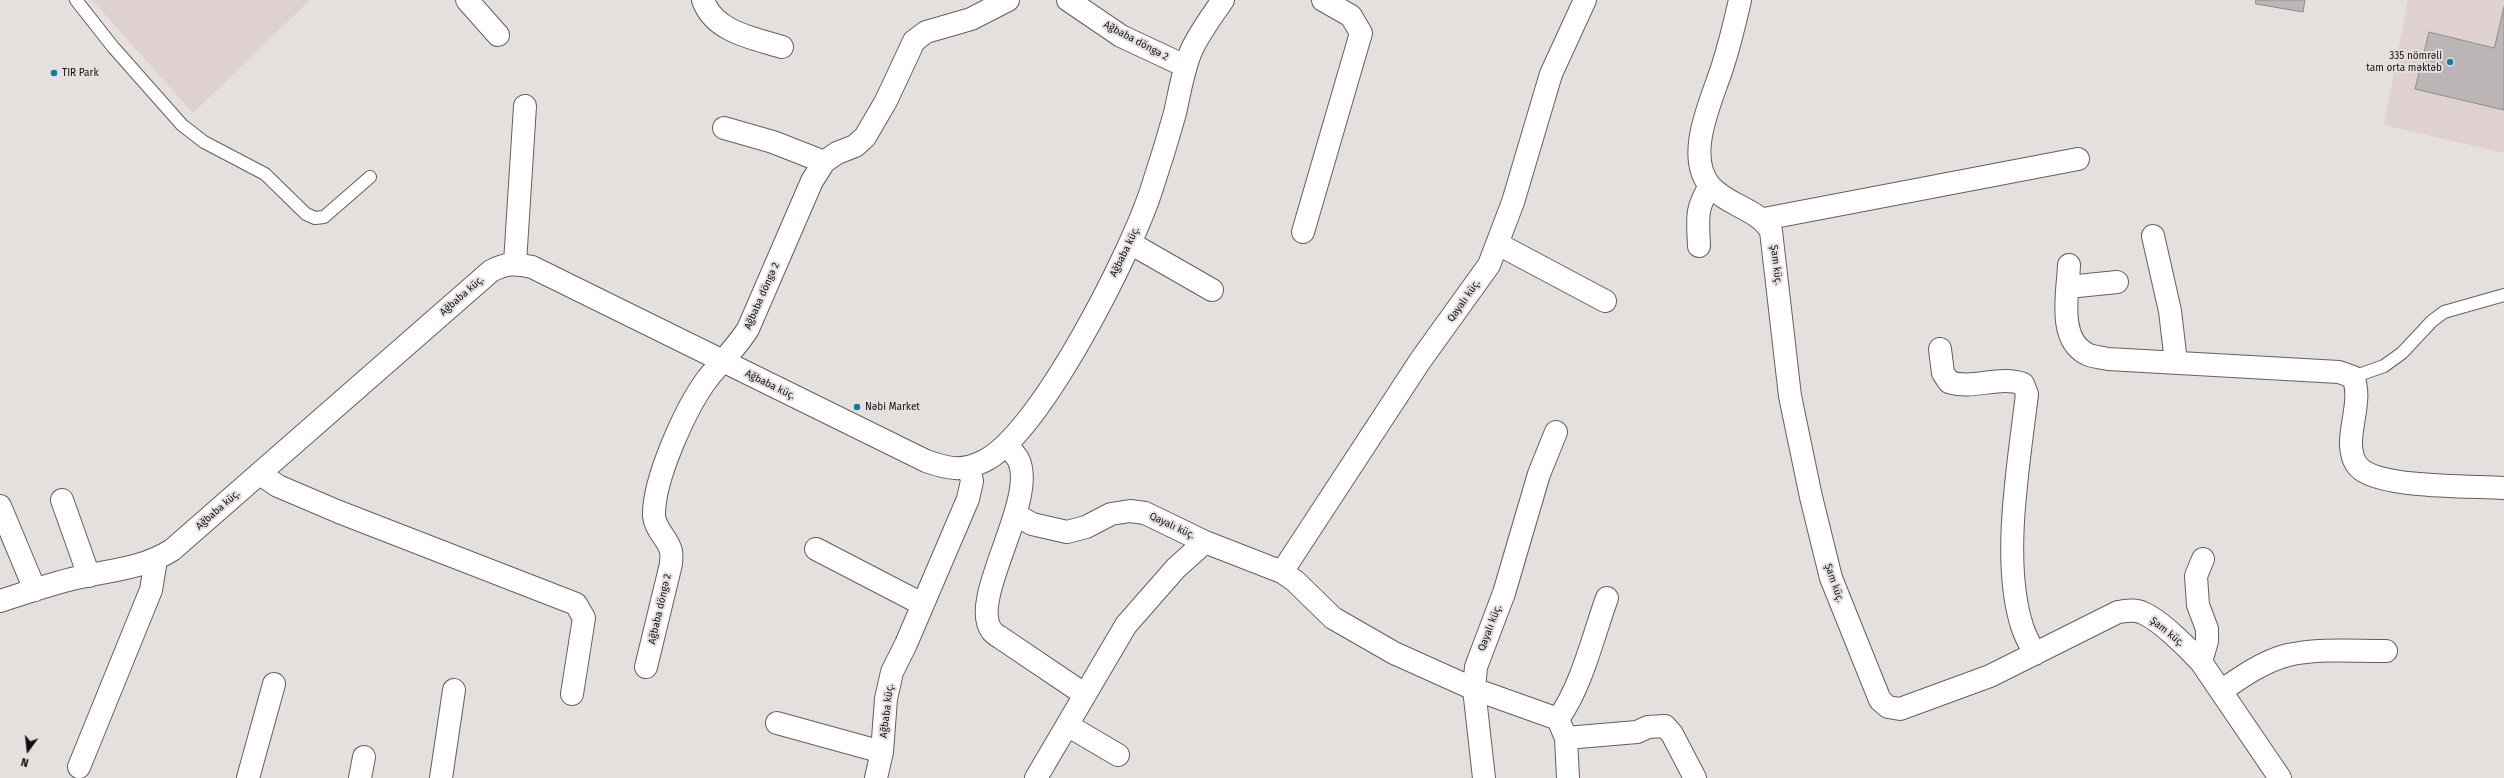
<!DOCTYPE html>
<html>
<head>
<meta charset="utf-8">
<style>
	body { margin:0 }
	#map { position:relative; width:2504px; height:778px; overflow:hidden; background:#e5dfde; font-family:"Fira Sans",sans-serif }
	canvas { display:block }
	.north { position:absolute; left:8px; top:730px; width:40px; height:40px; -webkit-text-stroke:3px #e5dfde; paint-order:stroke; rotate:195deg; font-size:11px; font-weight:700; line-height:16px; text-align:center; color:#110f0f }
	.north::after { content:''; display:block; margin:auto; width:14px; height:18px; background:#110f0f; clip-path:polygon(50% 0,100% 100%,50% 72%,0 100%) }
</style>
</head>
<body>
<div id="map">
<canvas width="2504" height="778"></canvas>
<div class="north">N</div>
</div>
<script>
const ctx = document.querySelector('canvas').getContext('2d');
ctx.lineJoin = 'round';
function paint(path, color) { ctx.fillStyle = color; ctx.fill(path, 'evenodd'); }
function strokePath(path, color, width, dash) { ctx.strokeStyle = color; ctx.lineWidth = width; ctx.lineCap = dash ? 'butt' : 'round'; ctx.setLineDash(dash || []); ctx.stroke(path); }
function drawText(font, color, halo, rows, align = 'center') {
  ctx.font = font + ' "Fira Sans",sans-serif'; ctx.lineWidth = 4; ctx.setLineDash([]); ctx.textBaseline = 'middle'; ctx.strokeStyle = halo; ctx.fillStyle = color; for (const [text, x, y, turn = 0] of rows) {
    ctx.save(); ctx.translate(x, y); ctx.rotate((+turn || 0) * Math.PI / 180); ctx.textAlign = isNaN(turn) ? turn : align; if (halo) ctx.strokeText(text, 0, 0); ctx.fillText(text, 0, 0); ctx.restore();
  }
}
paint(new Path2D(`
	M92 0H310L193 113Z
	M2408 0H2504V153L2384 125Z`), '#dfd1cf');
const building = new Path2D(`
	M2256 0H2305L2303 12 2256 4Z
	M2504 7V110L2415 89 2429 32 2494 48Z`);
paint(building, '#bbb5b5');
strokePath(building, '#918c8b', 1);
const service = new Path2D(`
	M76 0 113 47 182 125 204 142 265 174 306 214 315 218 324 217 370 177
	M2353 377 2384 366 2402 353 2432 321 2444 312 2504 295`);
const minor = new Path2D(`
	M467 0 498 35
	M703 0C714 32 753 38 782 47
	M1068 0 1121 36 1185 66
	M1740 0C1735 22 1730 43 1723 65 1713 98 1683 156 1711 187 1729 206 1758 209 1771 231L1790 396 1811 497 1831 578 1880 700 1888 707 1900 709 1990 676 2118 612C2126 611 2135 609 2143 613 2160 620 2188 648 2201 662L2280 778
	M724 128 773 142 824 162
	M1764 219 2078 159
	M1303 232 1361 33 1351 16 1323 0
	M2153 236 2170 311 2176 362
	M1130 243 1212 290
	M1498 244 1605 301
	M1699 246C1698 218 1695 210 1710 186
	M515 263 525 106
	M2069 265C2068 292 2057 339 2087 354 2092 357 2101 357 2108 359L2339 372 2353 377C2362 398 2350 424 2351 446 2352 456 2354 464 2362 470 2386 488 2472 486 2504 488
	M2068 287 2117 282
	M1940 349 1943 373 1949 382C1973 390 2000 375 2023 384L2027 394C2019 463 2001 560 2022 626 2025 636 2030 645 2035 654
	M1006 445C1010 449 1015 454 1018 459 1039 499 967 600 992 631 994 634 998 636 1001 638L1084 694
	M260 474 278 486 339 512 576 604 584 618 572 694
	M62 500 89 576
	M0 506 35 590
	M1015 514 1032 524 1067 532 1086 527 1111 514 1130 511 1145 513 1205 542 1282 572 1295 581 1333 618 1394 653 1474 689 1558 719 1566 738 1568 778
	M816 549 922 604
	M1282 572 1420 361 1489 265 1513 202 1551 74 1585 0
	M0 601C25 593 50 584 76 578 110 570 142 569 172 550L491 271C506 263 515 263 532 267L926 461C949 469 962 472 984 461 1040 434 1133 249 1152 188 1160 164 1168 138 1175 113 1180 91 1183 69 1192 49 1200 32 1212 16 1223 0
	M2201 662 2207 641V629L2198 605 2196 576 2203 559
	M646 667 671 564C671 560 672 555 671 551 668 539 655 529 654 516 653 480 686 407 708 378 722 361 736 348 748 329L812 181 824 162 837 153 855 146 865 137 886 101 914 41 926 32 971 19 1008 0
	M2221 691C2241 677 2264 661 2288 655 2320 648 2354 651 2386 651
	M1558 719C1582 686 1593 636 1607 598
	M777 723 882 752
	M1067 725 1118 755
	M1566 738 1637 732 1648 727 1665 726 1672 734 1695 778
	M79 767 151 590 156 560
	M248 778 274 684
	M360 778 364 757
	M441 778 454 690
	M876 778 882 752 886 699 892 672 906 644 968 499 972 481 969 468
	M1036 778 1126 625 1176 568 1205 542
	M1484 778 1474 689 1476 667 1504 593 1539 474 1556 432`);
strokePath(service, '#645f5e', 14);
strokePath(minor, '#645f5e', 24);
strokePath(service, '#fff', 12);
strokePath(minor, '#fff', 22);
for (const [x, y, r, color] of [
	[2450,62,4,"#1679a5"],
	[54,73,4,"#1679a5"],
	[857,407,4,"#1679a5"]
]) { const dot = new Path2D(); dot.arc(x, y, r, 0, 2 * Math.PI); ctx.fillStyle = color; ctx.fill(dot); strokePath(dot, '#e5dfde', 1.5); }
drawText('10px', '#110f0f', '#e5dfde', [
	["Ağbaba döngə 2",1136,41,28],
	["Ağbaba küç.",1125,252,-64],
	["Şam küç.",1776,265,83],
	["Ağbaba küç.",462,296,-41],
	["Ağbaba döngə 2",762,296,-66],
	["Qayalı küç.",1464,301,-55],
	["Ağbaba küç.",770,385,26],
	["Ağbaba küç.",218,510,-41],
	["Qayalı küç.",1172,526,25],
	["Şam küç.",1834,583,71],
	["Ağbaba döngə 2",660,609,-77],
	["Qayalı küç.",1490,628,-69],
	["Şam küç.",2167,632,39],
	["Ağbaba küç.",887,711,-83]
]);
drawText('10px', '#110f0f', '#e5dfde', [
	["335 nömrəli",2442,56,"right"],
	["tam orta məktəb",2442,68,"right"],
	["TIR Park",62,73],
	["Nəbi Market",865,407]
], 'left');
</script>
</body>
</html>
